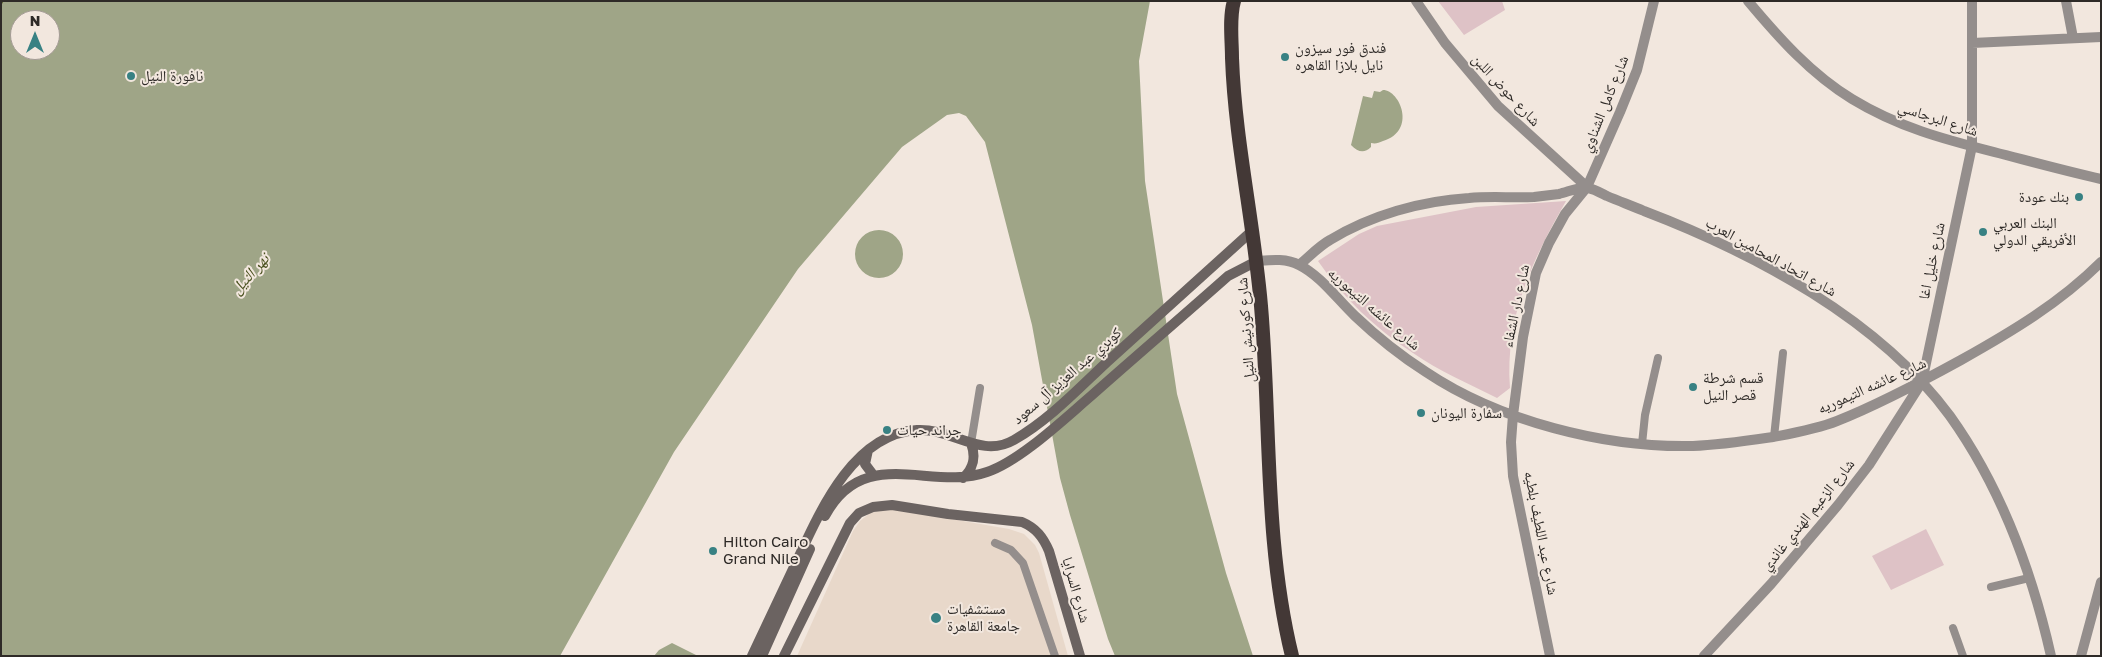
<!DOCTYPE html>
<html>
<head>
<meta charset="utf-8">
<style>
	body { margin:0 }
	#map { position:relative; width:2102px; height:657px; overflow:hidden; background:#f2e7de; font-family:"Golos Text",sans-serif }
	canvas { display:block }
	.frame { position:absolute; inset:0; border:2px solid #2e2a27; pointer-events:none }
	.north { position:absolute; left:10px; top:10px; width:50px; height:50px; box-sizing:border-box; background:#f2e7de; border:1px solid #a49b95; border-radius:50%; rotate:0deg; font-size:14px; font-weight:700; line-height:20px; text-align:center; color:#2e2a27 }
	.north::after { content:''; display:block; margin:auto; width:18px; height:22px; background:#388183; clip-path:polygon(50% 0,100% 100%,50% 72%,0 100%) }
</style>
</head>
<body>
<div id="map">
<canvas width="2102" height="657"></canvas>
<div class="frame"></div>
<div class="north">N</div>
</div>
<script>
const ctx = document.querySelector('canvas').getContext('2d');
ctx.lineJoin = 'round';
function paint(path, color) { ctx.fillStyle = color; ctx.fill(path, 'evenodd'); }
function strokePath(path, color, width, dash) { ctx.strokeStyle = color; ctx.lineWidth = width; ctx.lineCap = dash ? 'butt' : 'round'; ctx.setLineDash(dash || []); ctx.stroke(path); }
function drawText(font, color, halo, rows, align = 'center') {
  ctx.font = font + ' "Golos Text","Noto Naskh Arabic",sans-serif'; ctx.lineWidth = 4; ctx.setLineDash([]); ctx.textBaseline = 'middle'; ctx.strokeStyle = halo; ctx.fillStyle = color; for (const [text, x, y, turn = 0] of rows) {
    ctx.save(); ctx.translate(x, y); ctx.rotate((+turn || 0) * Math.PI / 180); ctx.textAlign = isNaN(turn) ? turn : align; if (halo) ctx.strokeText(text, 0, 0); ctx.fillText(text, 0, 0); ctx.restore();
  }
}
paint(new Path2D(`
	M882 509H894L1009 529 1024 534 1035 545 1039 553 1068 656H797L853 531 860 521 870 513Z`), '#e8d8ca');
paint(new Path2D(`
	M1438 1H1502L1505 10 1464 35Z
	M1566 201C1532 261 1505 316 1510 388L1497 398C1469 384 1439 371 1413 353 1376 329 1343 298 1318 261L1359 234 1377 226 1476 207Z
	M1926 529 1944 565 1891 590 1872 556Z`), '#dec2c6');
paint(new Path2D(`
	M1 1H1150L1139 61 1145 181 1177 394 1226 573 1253 656H1115L1108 639 1070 515 1060 478 1032 325 985 142 966 116 959 113 947 115 902 147 798 269 674 452 560 656H1ZM20 20H50V50H20Z
	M1383 90C1400 90 1417 131 1383 141 1378 143 1376 144 1371 143V147C1364 154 1358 152 1351 145L1363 96 1372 98 1374 91 1380 92Z
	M855 254a24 24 0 1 1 48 0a24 24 0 1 1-48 0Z
	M672 643 698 656H654L659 650Z`), '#9fa587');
strokePath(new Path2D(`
	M1 5 3 1`), '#49501e', 1, [6, 5]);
strokePath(new Path2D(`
	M1774 437 1783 353
	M971 443 980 388
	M1642 444 1645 415 1658 358
	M995 543 1011 550 1023 563 1055 656
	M1991 587 2029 578
	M1953 628 1963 656`), '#948e8c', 8);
strokePath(new Path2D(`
	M1416 1 1445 43 1498 106 1587 187
	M1748 1C1779 38 1811 74 1852 99 1898 127 1943 139 1994 152 2029 161 2065 171 2101 179
	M2066 1 2073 38
	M1972 43 2101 37
	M1257 261C1270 260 1286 258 1299 265 1321 276 1337 299 1355 316 1376 336 1401 356 1426 372 1499 421 1605 448 1693 446 1720 445 1746 441 1773 437 1794 433 1817 429 1837 421 1880 404 1921 382 1961 360 2011 332 2060 303 2101 262
	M1299 265C1309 257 1319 246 1330 240 1371 215 1421 201 1469 198 1490 196 1512 198 1534 197 1542 196 1551 195 1559 194 1568 192 1580 186 1588 188 1594 189 1601 193 1607 196 1619 201 1632 206 1644 211 1754 253 1879 319 1950 416 2000 486 2032 572 2051 656
	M1550 656 1513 476 1511 442 1513 415 1523 337 1536 273 1549 243 1565 214 1587 187 1620 112 1637 70 1654 1
	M1704 656 1771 584 1838 505 1869 465 1922 382 1972 146V1
	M2081 656 2101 582`), '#948e8c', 10);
strokePath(new Path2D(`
	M868 450 865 464 874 476
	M963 478C974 468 976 457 971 443
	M825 516C864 443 931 492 987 472 1020 461 1064 419 1091 396 1136 356 1183 316 1228 276L1257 261
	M752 656C766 626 780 597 794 567 818 516 851 434 917 430 952 428 981 459 1014 440 1049 420 1078 389 1107 362 1155 318 1204 274 1253 230
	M762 656 810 549
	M784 656 850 523 859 513 873 507 892 505 948 514 1022 522C1036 528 1043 537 1049 551L1080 656`), '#6b6361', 10);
strokePath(new Path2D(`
	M1234 1C1229 18 1232 40 1232 58 1235 141 1254 223 1261 306 1271 422 1264 542 1292 656`), '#433836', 14);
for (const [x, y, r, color] of [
	[1285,57,5,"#388183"],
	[131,76,5,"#388183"],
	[2079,197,5,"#388183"],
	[1983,232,5,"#388183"],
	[1693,387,5,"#388183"],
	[1421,413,5,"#388183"],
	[887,430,5,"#388183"],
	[713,551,5,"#388183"],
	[936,618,6,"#388183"]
]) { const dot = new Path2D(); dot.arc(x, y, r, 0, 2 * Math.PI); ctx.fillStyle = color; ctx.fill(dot); strokePath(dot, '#f2e7de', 2); }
drawText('15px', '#2e2a27', '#f2e7de', [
	["فندق فور سيزون",1295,48],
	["نايل بلازا القاهره",1295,65],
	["نافورة النيل",141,76],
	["بنك عودة",2069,197,"right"],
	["البنك العربي",1993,223],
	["الأفريقي الدولي",1993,240],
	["قسم شرطة",1703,378],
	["قصر النيل",1703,395],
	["سفارة اليونان",1431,413],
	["جراند حيات",897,430],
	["Hilton Cairo",723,542],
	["Grand Nile",723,559],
	["مستشفيات",947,609],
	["جامعة القاهرة",947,626]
], 'left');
drawText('15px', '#2e2a27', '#f2e7de', [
	["شارع حوض اللبن",1506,90,47],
	["شارع كامل الشناوي",1605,104,-68],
	["شارع البرجاسي",1938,119,18],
	["شارع اتحاد المحامين العرب",1771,257,29],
	["شارع خليل اغا",1932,261,-78],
	["شارع دار الشفاء",1516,306,-78],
	["شارع عائشه التيموريه",1374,309,41],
	["شارع كورنيش النيل",1246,330,-94],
	["كوبري عبد العزيز آل سعود",1067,376,-41],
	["شارع عائشه التيموريه",1872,386,-24],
	["شارع الزعيم الهندي غاندي",1808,515,-51],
	["شارع عبد اللطيف بلطيه",1541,533,79],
	["شارع السرايا",1076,590,74]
]);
drawText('italic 16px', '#49501e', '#f2e7de', [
	["نهر النيل",250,274,-48]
]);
</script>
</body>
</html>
